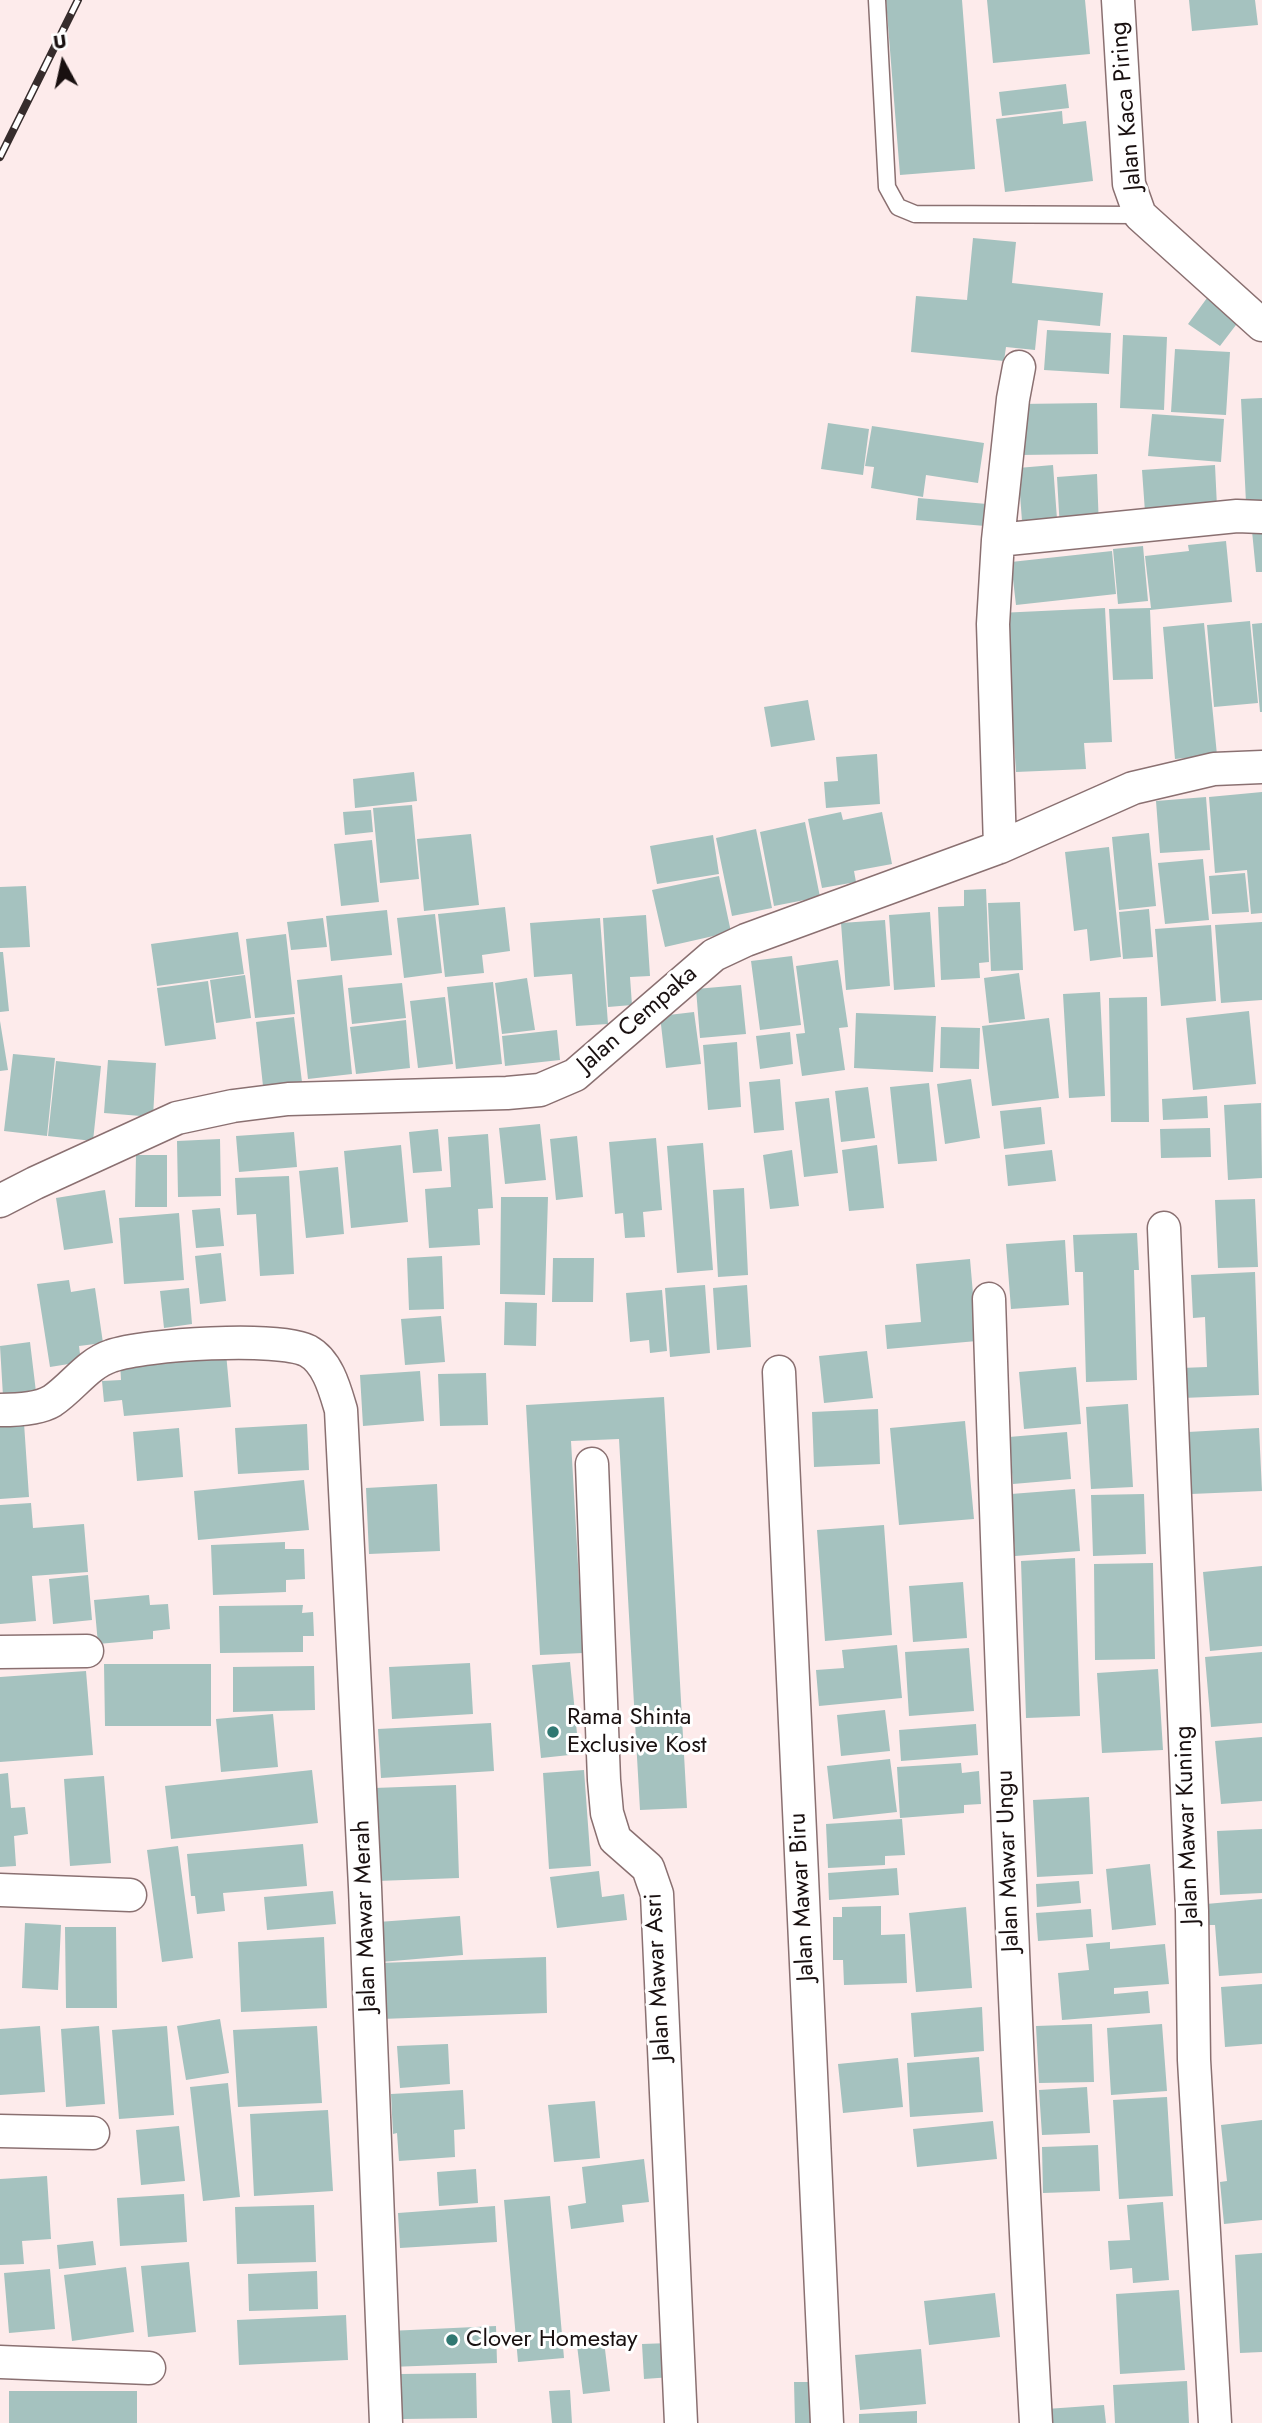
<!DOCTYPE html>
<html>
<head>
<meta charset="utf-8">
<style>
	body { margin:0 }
	#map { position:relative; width:1262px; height:2423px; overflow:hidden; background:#fdebeb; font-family:Jost,sans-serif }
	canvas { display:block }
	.north { position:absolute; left:28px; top:28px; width:70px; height:70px; -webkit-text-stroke:5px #fff; paint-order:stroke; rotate:352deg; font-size:19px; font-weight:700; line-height:28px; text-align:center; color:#191010 }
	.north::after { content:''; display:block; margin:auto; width:24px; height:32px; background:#191010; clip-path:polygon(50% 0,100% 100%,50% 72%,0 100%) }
</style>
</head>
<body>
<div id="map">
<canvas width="1262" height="2423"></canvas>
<div class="north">U</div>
</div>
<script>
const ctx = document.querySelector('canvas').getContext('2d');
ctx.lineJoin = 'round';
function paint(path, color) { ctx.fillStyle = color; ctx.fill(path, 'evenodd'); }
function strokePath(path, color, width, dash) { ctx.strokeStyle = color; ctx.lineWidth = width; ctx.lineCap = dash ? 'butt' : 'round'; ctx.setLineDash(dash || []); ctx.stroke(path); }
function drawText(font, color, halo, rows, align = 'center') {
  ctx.font = font + ' Jost,sans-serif'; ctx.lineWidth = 6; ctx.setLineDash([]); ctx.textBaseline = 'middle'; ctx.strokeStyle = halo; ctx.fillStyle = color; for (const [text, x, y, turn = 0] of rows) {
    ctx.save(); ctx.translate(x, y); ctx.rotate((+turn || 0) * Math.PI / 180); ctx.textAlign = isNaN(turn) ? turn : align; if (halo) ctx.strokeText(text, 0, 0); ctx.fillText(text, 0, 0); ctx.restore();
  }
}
paint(new Path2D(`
	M886 0H962L975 169 900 175Z
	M987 0H1085L1090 54 993 63Z
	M1189 0H1255L1258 25 1192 31Z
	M1066 84 1069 108 1002 116 999 92Z
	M1062 111 1063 124 1086 121 1093 181 1005 192 996 119Z
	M973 238 1016 242 1012 283 1103 293 1100 326 1038 320 1035 350 1006 347 1004 361 911 352 916 296 967 300Z
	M1207 298 1239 321 1220 346 1188 324Z
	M1047 330 1111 333 1109 374 1044 370Z
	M1123 335 1167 337 1164 410 1120 408Z
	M1175 349 1230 352 1226 415 1171 412Z
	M1262 398V502L1246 503 1241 399Z
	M1097 403 1098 454 1019 455V404Z
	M1152 414 1224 419 1221 462 1148 456Z
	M828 423 869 429 863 475 821 469Z
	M872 426 984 443 978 483 926 475 923 497 871 488 874 467 865 466Z
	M1053 465 1057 519 1022 521 1018 468Z
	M1215 465 1217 507 1145 512 1142 470Z
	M1097 474 1099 528 1060 530 1057 477Z
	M918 498 987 504 985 526 916 520Z
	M1262 530V572H1256L1252 531Z
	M1226 541 1232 602 1150 610 1153 679 1113 680 1109 609 1151 608 1145 556 1189 551 1188 545Z
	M1143 546 1148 601 1118 604 1113 549Z
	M1112 551 1116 594 1016 605 1011 562Z
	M1105 608 1112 742 1084 743 1086 769 1016 772 1014 743H1006L999 613Z
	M1250 621 1258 703 1214 707 1207 625Z
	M1204 623 1217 755 1175 759 1163 627Z
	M1262 623V712H1260L1252 624Z
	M808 700 815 740 771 747 764 707Z
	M877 754 880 804 826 808 824 782 838 781 836 757Z
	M414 772 417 801 355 808 353 779Z
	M1262 792V913L1251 914 1247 870 1215 873 1209 797Z
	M1206 797 1210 850 1160 853 1156 801Z
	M412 805 419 879 380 883 373 808Z
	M371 810 373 832 345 835 343 812Z
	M841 812 843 820 882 812 892 864 854 871 856 882 822 888 808 819Z
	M805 822 820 897 774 906 760 832Z
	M756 829 772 908 732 916 716 838Z
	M1149 833 1156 906 1119 910 1112 837Z
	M471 834 479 905 424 911 417 839Z
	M713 835 719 874 657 884 650 846Z
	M372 840 379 902 341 906 334 844Z
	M1109 847 1121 957 1090 961 1087 929 1074 931 1065 852Z
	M1203 859 1209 920 1165 924 1158 863Z
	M1245 873 1249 912 1212 914 1209 876Z
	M719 876 731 932 665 947 652 890Z
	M26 886 30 947 0 948V887Z
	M986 889 989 962 979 963 980 978 941 980 938 907 964 906V890Z
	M1020 902 1023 970 991 971 988 903Z
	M505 907 510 951 482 955 484 973 445 977 438 914Z
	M1149 909 1153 957 1123 959 1119 912Z
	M387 910 392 955 331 961 326 916Z
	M930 912 935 987 894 990 889 915Z
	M435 914 442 973 404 978 397 918Z
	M646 915 650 976 630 977 632 1005 608 1007 603 918Z
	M323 918 327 947 291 950 287 922Z
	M600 918 608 1024 576 1026 572 974 534 977 530 923Z
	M885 920 890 986 846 990 841 923Z
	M1262 922V1000L1221 1003 1215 925Z
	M1211 925 1216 1001 1161 1006 1155 929Z
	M238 932 244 974 157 986 151 944Z
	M286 934 295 1014 255 1018 246 939Z
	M0 952H3L9 1011 0 1012Z
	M792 956 801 1025 760 1030 751 961Z
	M838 960 848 1027 839 1028 845 1070 802 1076 796 1034 805 1033 796 966Z
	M1019 973 1025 1019 989 1023 984 978Z
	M245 975 251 1018 216 1023 210 980Z
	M342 975 352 1074 308 1079 297 980Z
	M527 978 535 1030 502 1034 495 983Z
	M208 981 216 1039 165 1046 157 988Z
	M493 982 502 1064 456 1069 447 987Z
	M402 983 406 1018 352 1024 348 988Z
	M741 985 746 1034 700 1038 696 989Z
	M1100 992 1105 1096 1069 1098 1063 994Z
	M445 997 453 1064 418 1068 410 1001Z
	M1147 997 1149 1122H1111L1109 998Z
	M1249 1011 1256 1084 1193 1090 1186 1018Z
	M694 1012 701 1064 666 1068 660 1016Z
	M856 1013 936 1016 933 1072 854 1068Z
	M294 1017 302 1082 263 1086 256 1022Z
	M1049 1018 1059 1098 992 1106 982 1026Z
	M406 1020 410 1068 356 1074 350 1027Z
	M0 1021 8 1070 0 1071Z
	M941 1027 980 1028 979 1069 940 1068Z
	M557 1030 560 1060 505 1066 502 1036Z
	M790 1032 793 1064 760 1069 756 1036Z
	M737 1042 741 1107 708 1110 703 1045Z
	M13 1054 55 1058 47 1136 4 1131Z
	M108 1060 156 1063 153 1117 104 1113Z
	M56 1061 101 1066 93 1141 48 1136Z
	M780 1079 784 1130 754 1133 749 1082Z
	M971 1079 980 1138 945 1144 937 1084Z
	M929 1083 937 1161 898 1164 890 1087Z
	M868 1087 875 1138 841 1142 835 1091Z
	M1207 1096 1208 1118 1163 1120 1162 1099Z
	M829 1098 838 1173 804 1177 795 1102Z
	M1261 1103 1262 1178 1228 1180 1224 1105Z
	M1041 1107 1045 1144 1004 1149 1000 1111Z
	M540 1124 546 1180 505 1184 499 1128Z
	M1210 1128 1211 1157 1161 1158 1160 1129Z
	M438 1129 442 1171 413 1173 409 1132Z
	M294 1132 297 1167 239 1172 236 1136Z
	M488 1134 493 1208 478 1209 480 1245 429 1248 425 1189 451 1187 448 1137Z
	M577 1136 583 1197 556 1200 550 1139Z
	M656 1138 662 1210 643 1212 645 1237 625 1238 623 1213 615 1214 609 1142Z
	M220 1139 221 1196 178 1197 177 1141Z
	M703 1143 713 1270 677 1273 667 1146Z
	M401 1145 408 1222 351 1228 344 1151Z
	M877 1145 884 1208 849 1211 842 1150Z
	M792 1150 799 1206 770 1209 763 1155Z
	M1052 1150 1056 1181 1008 1186 1005 1155Z
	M136 1155H167V1207H135Z
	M338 1167 344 1234 306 1238 299 1171Z
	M289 1176 294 1274 260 1276 256 1214 237 1215 235 1178Z
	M744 1188 748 1275 718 1277 713 1190Z
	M105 1190 113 1243 64 1250 56 1198Z
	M501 1197H548L545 1295 500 1294Z
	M1255 1199 1258 1267 1218 1268 1215 1200Z
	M220 1208 224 1246 196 1248 192 1210Z
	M179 1213 184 1280 124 1284 119 1218Z
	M1137 1233 1139 1270H1134L1137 1380 1086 1382 1083 1272H1075L1073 1235Z
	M1065 1240 1069 1305 1011 1309 1006 1244Z
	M221 1253 226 1301 200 1304 195 1256Z
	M442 1256 444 1309 409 1310 407 1258Z
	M553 1258H594L593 1302H552Z
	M970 1259 977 1341 887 1349 885 1325 921 1322 916 1264Z
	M1255 1272 1259 1395 1182 1398 1181 1368 1207 1367 1205 1317 1193 1318 1191 1275Z
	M69 1280 71 1292 95 1288 103 1343 79 1346 81 1362 50 1367 37 1284Z
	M705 1285 710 1353 670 1357 665 1288Z
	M747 1285 751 1347 717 1350 713 1288Z
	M189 1288 192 1324 164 1328 160 1291Z
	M662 1290 667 1351 650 1353 649 1340 630 1342 626 1293Z
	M505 1302 537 1303 536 1346 504 1345Z
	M441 1316 445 1362 405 1365 401 1319Z
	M30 1342 36 1392 3 1396 0 1346Z
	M867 1351 873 1398 824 1403 819 1356Z
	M226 1353 231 1407 124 1416 122 1400 104 1402 102 1381 121 1380 120 1362Z
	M1076 1367 1081 1424 1024 1429 1019 1372Z
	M420 1371 424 1421 363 1426 360 1375Z
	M486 1373 488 1425 440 1426 438 1374Z
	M664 1397 687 1808 640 1810 619 1439 571 1441 583 1653 540 1655 526 1405Z
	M1128 1404 1133 1487 1091 1489 1086 1407Z
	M878 1409 880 1464 814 1467 812 1412Z
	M965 1421 974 1519 899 1525 890 1428Z
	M24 1423 29 1497 0 1499V1425Z
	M307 1424 309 1470 238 1474 235 1428Z
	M179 1428 183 1477 137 1481 133 1432Z
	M1259 1428 1262 1491 1191 1494 1188 1432Z
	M1067 1432 1071 1479 1013 1484 1009 1437Z
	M304 1480 309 1530 198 1540 194 1491Z
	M437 1484 440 1551 369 1554 366 1488Z
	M1075 1489 1080 1551 1015 1556 1011 1494Z
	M1144 1494 1146 1554 1093 1556 1091 1495Z
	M31 1503 33 1528 84 1524 88 1572 32 1576 36 1621 0 1624V1505Z
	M884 1525 892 1635 825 1641 817 1530Z
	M285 1542V1549H304L305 1579 286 1580V1592L213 1595 211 1545Z
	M1075 1558 1080 1716 1026 1718 1021 1561Z
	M1153 1563 1155 1659 1095 1660 1094 1564Z
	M1262 1566V1646L1210 1651 1203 1572Z
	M88 1575 92 1620 53 1624 49 1579Z
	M963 1582 967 1638 913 1642 909 1586Z
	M149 1595 150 1605 168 1604 170 1629 153 1631V1639L98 1644 94 1600Z
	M303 1605 302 1613 313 1612 314 1636H303V1652L220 1653 219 1606Z
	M897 1645 902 1698 819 1706 816 1670 844 1668 842 1650Z
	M969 1648 974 1711 909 1716 905 1652Z
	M1262 1652V1723L1211 1727 1205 1657Z
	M570 1662 579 1754 541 1758 532 1665Z
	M470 1663 473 1714 392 1719 389 1667Z
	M104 1664H211V1726H105Z
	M314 1666 315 1710 233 1712V1667Z
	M1158 1669 1163 1750 1102 1753 1097 1673Z
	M86 1671 93 1755 0 1762V1677Z
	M885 1710 890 1751 841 1756 837 1715Z
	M273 1714 278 1767 221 1772 216 1719Z
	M491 1723 494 1771 381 1778 378 1729Z
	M976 1724 978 1755 901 1761 899 1730Z
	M1262 1737V1801L1221 1804 1215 1741Z
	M890 1759 897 1812 833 1819 827 1766Z
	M961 1763 962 1773 979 1771 981 1804 964 1805V1813L900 1818 897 1767Z
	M312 1770 318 1823 171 1839 165 1786Z
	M584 1770 591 1866 549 1869 543 1773Z
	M8 1773 11 1808 25 1807 28 1834 14 1836 16 1866 0 1867V1774Z
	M104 1776 111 1863 70 1866 64 1779Z
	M456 1785 459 1878 377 1881 374 1788Z
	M1089 1797 1093 1874 1037 1877 1033 1800Z
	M902 1819 905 1855 885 1856V1865L828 1868 826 1824Z
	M1262 1829V1893L1220 1895 1217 1831Z
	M303 1844 307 1886 223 1893 225 1911 197 1914 195 1896H191L187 1854Z
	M178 1846 193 1958 162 1962 147 1850Z
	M1150 1864 1156 1925 1112 1930 1106 1869Z
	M897 1868 899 1895 829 1900 828 1873Z
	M599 1871 602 1897 624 1894 627 1920 557 1928 550 1877Z
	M1079 1881 1081 1903 1037 1907 1036 1884Z
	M333 1891 336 1924 267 1930 264 1897Z
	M1262 1899V1973L1219 1976 1215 1925H1209L1206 1904Z
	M881 1906V1935L905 1934 907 1983 844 1985 843 1960H833V1917H842V1907Z
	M966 1907 972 1988 916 1992 909 1913Z
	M1091 1909 1093 1937 1038 1941 1036 1913Z
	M460 1916 463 1955 381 1962 378 1922Z
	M25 1923 61 1925 58 1990 22 1988Z
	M65 1927H116L117 2008H66Z
	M324 1937 327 2008 241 2012 238 1942Z
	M1110 1942V1949L1165 1944 1169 1984 1114 1988V1994L1148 1991 1150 2013 1062 2020 1058 1973 1089 1970 1086 1944Z
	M546 1957 547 2013 381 2019 379 1963Z
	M1262 1984V2044L1225 2047 1221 1987Z
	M982 2007 984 2051 914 2057 911 2013Z
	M220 2019 229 2073 186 2080 177 2026Z
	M1092 2024 1094 2082 1039 2083 1036 2026Z
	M1162 2024 1167 2091 1111 2095 1107 2028Z
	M40 2026 45 2092 0 2095V2029Z
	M99 2026 105 2104 66 2107 61 2029Z
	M167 2026 174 2115 119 2119 112 2030Z
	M317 2026 322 2103 238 2107 233 2030Z
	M448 2044 450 2084 400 2088 397 2046Z
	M979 2057 983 2112 910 2117 907 2063Z
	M898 2058 903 2107 843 2113 838 2064Z
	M228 2083 240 2197 203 2201 190 2087Z
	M1087 2087 1090 2133 1042 2135 1039 2090Z
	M463 2090 465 2129 454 2130 455 2157 399 2161 397 2133 393 2134 391 2094Z
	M1167 2097 1173 2196 1119 2199 1113 2100Z
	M595 2101 600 2158 554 2162 548 2105Z
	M328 2110 333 2191 254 2196 250 2114Z
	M1262 2120V2220L1224 2224 1220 2182 1227 2181 1221 2125Z
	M993 2121 997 2159 917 2167 913 2129Z
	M179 2126 185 2181 141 2185 136 2130Z
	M1098 2145 1100 2191 1043 2193 1042 2147Z
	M644 2159 649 2202 622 2205 624 2222 571 2229 568 2206 586 2203 582 2167Z
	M476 2169 478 2203 439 2206 437 2172Z
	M47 2176 51 2239 22 2241 24 2264 0 2265V2179Z
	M184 2194 187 2242 120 2246 117 2198Z
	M550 2196 564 2358 518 2362 504 2200Z
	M1163 2202 1169 2280 1133 2283 1132 2268 1110 2270 1108 2241 1130 2240 1127 2205Z
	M314 2205 316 2262 237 2264 235 2207Z
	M495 2206 497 2242 400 2248 398 2213Z
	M93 2241 96 2265 59 2269 57 2245Z
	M1262 2253V2352L1240 2353 1235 2255Z
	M189 2262 196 2332 148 2337 141 2266Z
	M126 2267 134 2332 72 2341 64 2275Z
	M50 2269 55 2329 9 2333 4 2273Z
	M317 2271 318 2309 249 2311 248 2274Z
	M1179 2290 1185 2370 1120 2374 1116 2294Z
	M995 2293 1000 2337 929 2345 924 2301Z
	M346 2315 348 2360 239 2365 237 2320Z
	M496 2326 497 2363 390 2367 389 2331Z
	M604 2341 610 2391 583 2394 577 2345Z
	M670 2343 672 2377 644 2379 642 2344Z
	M921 2349 926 2404 860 2410 855 2355Z
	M476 2373 477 2418 402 2419 401 2374Z
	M1187 2381 1189 2423H1115L1113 2385Z
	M794 2382H821L823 2423H795Z
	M570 2390 572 2423H552L549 2391Z
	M9 2391H137V2423H9Z
	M1104 2405 1106 2423H1047L1046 2409Z
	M917 2411V2423H859V2414Z`), '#a5c2bf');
const service = new Path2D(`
	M877 0 887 187 898 207 915 214 1140 215`);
const minor = new Path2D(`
	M1118 0 1129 184 1140 215 1262 325
	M998 540 1237 516 1262 517
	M1000 847 993 624 998 540 1013 399 1019 367
	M0 1201 35 1183 177 1118 233 1106 288 1099 507 1093 540 1090 575 1075 714 955 746 940 1000 847 1133 788 1214 769 1262 767
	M1164 1228 1192 1911 1194 2060 1215 2423
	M989 1299C1001 1674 1015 2049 1036 2423
	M779 1372 827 2423
	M0 1410C16 1410 39 1409 52 1401 73 1387 87 1364 111 1356 144 1344 279 1336 308 1351 328 1362 335 1390 341 1410L365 1887 386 2423
	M592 1464 604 1780 607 1813 615 1839 648 1868 657 1894 681 2423
	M0 1652 87 1651
	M0 1890 130 1895
	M0 2131 93 2133
	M0 2362 149 2368`);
strokePath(service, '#8a7071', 19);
strokePath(minor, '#8a7071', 35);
strokePath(service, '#fff', 16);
strokePath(minor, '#fff', 32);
const rail = new Path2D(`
	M0 157 78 0`);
strokePath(rail, '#362c2c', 8);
strokePath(rail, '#fff', 5, [16]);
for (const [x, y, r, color] of [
	[553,1732,7,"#307872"],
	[452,2340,7,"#307872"]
]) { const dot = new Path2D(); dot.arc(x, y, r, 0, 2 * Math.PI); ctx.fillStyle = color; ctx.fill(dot); strokePath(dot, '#fff', 2.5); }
drawText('24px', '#191010', '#fff', [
	["Jalan Kaca Piring",1127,106,-95],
	["Jalan Cempaka",638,1020,-41],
	["Jalan Mawar Kuning",1188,1825,-92],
	["Jalan Mawar Ungu",1009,1861,-92],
	["Jalan Mawar Biru",803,1897,-93],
	["Jalan Mawar Merah",366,1916,-92],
	["Jalan Mawar Asri",659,1977,-93]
]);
drawText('24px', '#191010', '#fff', [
	["Rama Shinta",567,1718],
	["Exclusive Kost",567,1746],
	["Clover Homestay",466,2340]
], 'left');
</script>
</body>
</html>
